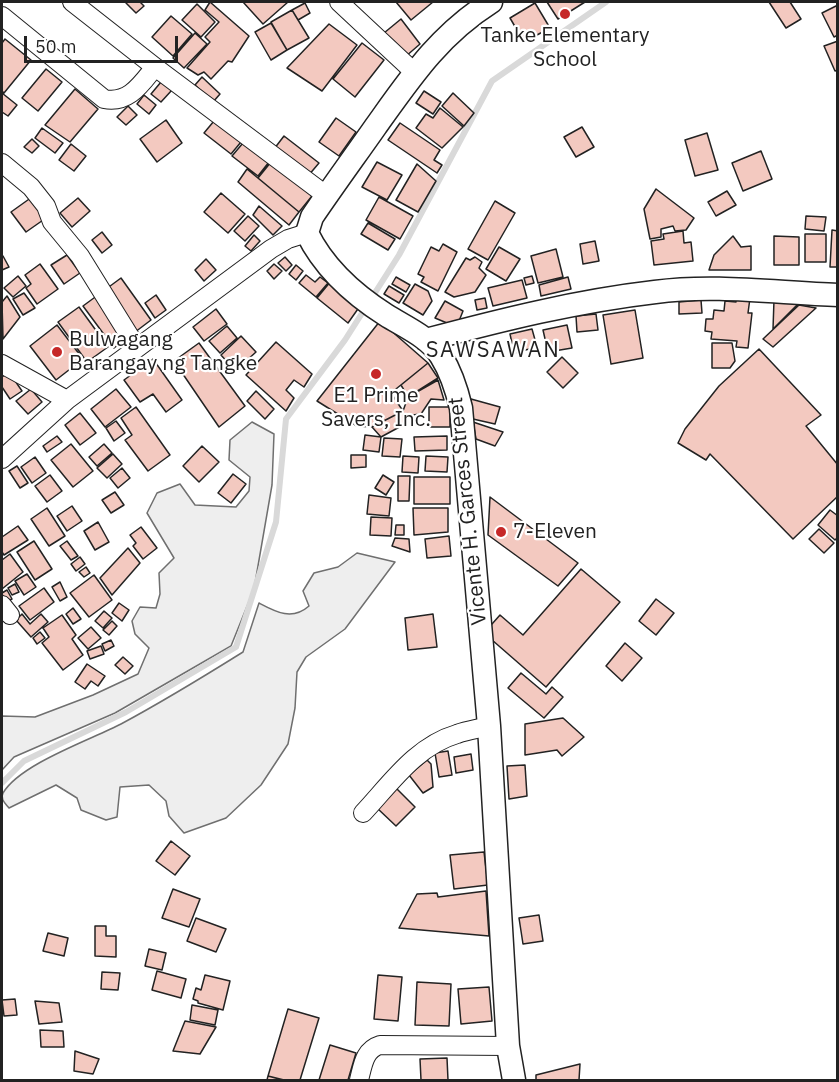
<!DOCTYPE html>
<html>
<head>
<meta charset="utf-8">
<style>
	body { margin:0 }
	#map { position:relative; width:839px; height:1082px; overflow:hidden; background:#fff; font-family:"IBM Plex Sans",sans-serif }
	canvas { display:block }
	.frame { position:absolute; inset:0; border:3px solid #222; pointer-events:none }
	.scale { position:absolute; left:24px; top:36px; width:154px; height:27px; box-sizing:border-box; border:3px solid #222; border-top:0; padding-left:8px; font-size:18px; line-height:21px; white-space:nowrap; color:#222; -webkit-text-stroke:4px #fff; paint-order:stroke }
</style>
</head>
<body>
<div id="map">
<canvas width="839" height="1082"></canvas>
<div class="frame"></div>
<div class="scale">50 m</div>
</div>
<script>
const ctx = document.querySelector('canvas').getContext('2d');
ctx.lineJoin = 'round';
function paint(path, color) { ctx.fillStyle = color; ctx.fill(path, 'evenodd'); }
function strokePath(path, color, width, dash) { ctx.strokeStyle = color; ctx.lineWidth = width; ctx.lineCap = dash ? 'butt' : 'round'; ctx.setLineDash(dash || []); ctx.stroke(path); }
function drawText(font, color, halo, rows, align = 'center') {
  ctx.font = font + ' "IBM Plex Sans",sans-serif'; ctx.lineWidth = 4.5; ctx.setLineDash([]); ctx.textBaseline = 'middle'; ctx.strokeStyle = halo; ctx.fillStyle = color; for (const [text, x, y, turn = 0] of rows) {
    ctx.save(); ctx.translate(x, y); ctx.rotate((+turn || 0) * Math.PI / 180); ctx.textAlign = isNaN(turn) ? turn : align; if (halo) ctx.strokeText(text, 0, 0); ctx.fillText(text, 0, 0); ctx.restore();
  }
}
const green = new Path2D(`
	M252 422 274 434 272 485 254 589 231 646 115 713 14 757 2 770V716L35 717 93 695 138 674 149 648 135 634 132 621 140 607 156 608 160 594 159 573 174 558 147 513 157 493 180 484 195 505 236 507 249 491 250 477 229 460 230 440Z
	M357 553 395 562 345 629 306 657 297 672 295 708 288 744 261 785 226 818 184 833 169 816 166 801 149 785 120 787 117 817 106 820 81 810 77 798 56 785 9 808C5 803 0 799 3 793 20 764 90 740 121 724 162 702 203 677 243 652L259 603C276 612 292 621 309 606L303 591 314 573 338 567Z`);
paint(green, '#eee');
strokePath(green, '#6f6f6f', 1.5);
strokePath(new Path2D(`
	M2 783 24 761 126 712 236 647 276 522 286 419 345 340 399 255 492 81 606 2`), '#d9d9d9', 6);
const building = new Path2D(`
	M128 2H140L144 6 136 13 126 3Z
	M210 2 249 36 232 62 228 61 211 79 204 72 198 75 187 68 210 42 205 37 219 22 205 10Z
	M243 2H288L263 24Z
	M396 2H433L411 20Z
	M547 2H585L558 19Z
	M769 2H790L801 19 786 28Z
	M305 3 310 13 298 20 292 10Z
	M535 3 550 28 524 42 510 18Z
	M197 4 215 22 201 37 182 20Z
	M838 5V35L834 37 822 13Z
	M292 10 309 38 287 50 271 22Z
	M171 16 192 34 173 56 152 37Z
	M401 19 420 44 405 57 384 33Z
	M271 23 287 50 271 60 255 32Z
	M329 24 357 45 322 91 287 68Z
	M195 33 207 44 184 68 173 58Z
	M5 39 31 60 4 93 2 91V43Z
	M838 41V70L835 71 824 46Z
	M362 43 384 60 355 97 333 79Z
	M46 69 62 82 38 111 22 98Z
	M202 77 220 94 213 102 195 85Z
	M161 82 172 90 161 102 151 94Z
	M75 89 98 109 70 142 45 125Z
	M424 91 441 102 433 114 416 103Z
	M2 93 17 105 8 116 2 112Z
	M453 93 474 113 464 126 442 106Z
	M144 95 156 105 149 114 137 104Z
	M128 106 137 115 126 125 117 117Z
	M440 108 463 127 442 148 416 128 426 114 433 118Z
	M336 118 356 132 339 156 319 142Z
	M166 120 182 143 157 162 140 139Z
	M214 121 241 142 231 154 204 133Z
	M400 123 440 150 434 160 442 165 437 173 388 140Z
	M582 127 594 147 576 157 564 137Z
	M42 128 63 143 55 153 35 138Z
	M707 133 718 170 695 176 685 140Z
	M284 136 319 163 308 176 274 149Z
	M32 139 39 146 32 153 24 147Z
	M243 143 269 162 258 176 232 156Z
	M71 144 86 156 74 171 59 160Z
	M761 151 772 179 743 191 732 163Z
	M271 162 312 196 299 212 258 178Z
	M377 162 402 175 387 200 362 187Z
	M417 164 436 181 418 212 396 200Z
	M247 169 299 212 289 225 238 182Z
	M656 189 694 218 686 230 675 231 673 226 661 229V237L650 239 644 209Z
	M727 191 736 205 716 216 708 202Z
	M221 193 245 214 228 233 204 212Z
	M32 197 46 218 26 232 11 212Z
	M379 197 413 216 400 239 366 220Z
	M78 198 90 211 72 227 60 213Z
	M495 201 515 213 488 260 468 249Z
	M259 206 282 226 273 235 253 215Z
	M248 216 259 226 245 241 234 231Z
	M806 216 826 217 824 231 805 229Z
	M368 223 395 239 388 250 361 234Z
	M832 230 838 231V267H830Z
	M683 231 684 243 691 242 693 261 654 265 651 241 664 239 663 234Z
	M102 232 112 245 102 253 92 240Z
	M805 234H826V262H805Z
	M254 235 260 241 251 251 245 246Z
	M733 236 741 247 751 246V270H709L714 255Z
	M774 236 799 237V265H774Z
	M595 241 599 261 583 264 580 244Z
	M443 244 457 252 438 291 421 282 424 277 418 274 431 247 439 251Z
	M499 247 520 259 506 281 486 269Z
	M556 249 563 277 538 283 531 256Z
	M67 255 80 273 64 284 51 265Z
	M3 256 9 267 2 270V257Z
	M285 257 292 265 286 271 278 263Z
	M475 257 482 262 479 268 486 275 475 292 454 297 445 292 466 258 470 260Z
	M206 259 216 270 204 281 195 270Z
	M40 264 58 289 37 304 26 288 31 284 25 275Z
	M274 264 282 271 274 279 267 271Z
	M296 265 303 271 296 280 289 274Z
	M306 275 315 282 320 277 328 283 316 297 299 283Z
	M18 276 26 286 13 297 4 288Z
	M532 276 534 283 526 285 524 278Z
	M396 277 410 285 406 292 392 284Z
	M568 277 571 289 541 296 539 285Z
	M121 278 151 320 114 348 83 306Z
	M522 280 527 298 493 306 488 288Z
	M331 281 360 306 348 323 317 298Z
	M415 284 428 291 432 301 423 315 403 303Z
	M389 286 404 295 399 303 384 294Z
	M24 293 35 308 23 315 13 299Z
	M156 295 166 310 155 318 145 303Z
	M7 296 20 317 3 339 2 302Z
	M736 296 750 298 748 313H752L748 348 736 347 737 341 711 339 712 332 705 331 706 319H713L714 310 724 311 725 301 736 302Z
	M485 298 487 308 477 310 475 300Z
	M701 300 702 313 679 314V302Z
	M774 300 796 301 798 304 773 329Z
	M445 301 463 311 459 321 447 323 435 318Z
	M799 305 816 308 773 347 763 339Z
	M79 307 108 347 87 362 58 322Z
	M216 309 227 324 204 341 193 327Z
	M635 310 643 358 611 364 603 315Z
	M596 314 598 330 577 332 576 316Z
	M380 321 428 363 391 393 403 411 372 427 357 426 317 401Z
	M57 325 83 359 56 380 30 346Z
	M567 325 572 348 548 352 543 330Z
	M227 326 237 338 220 353 209 341Z
	M532 329 537 347 514 353 510 334Z
	M241 336 256 352 235 371 221 355Z
	M276 342 312 374 304 387 294 380 286 390 294 398 286 411 246 375Z
	M199 343 245 406 219 427 174 361Z
	M712 343H732L735 361 730 368H712Z
	M759 349 821 415 806 426 838 465V496L793 539 710 454 706 460 678 443 685 429 719 386Z
	M562 357 578 373 563 388 547 372Z
	M153 359 182 400 166 412 153 394 140 402 124 380Z
	M428 363 438 378 408 397 401 385Z
	M9 372 22 391 10 399 2 387V377Z
	M438 380 444 400 431 399 421 414 404 416 405 424 381 437 372 427 403 411 408 397Z
	M31 389 42 402 28 414 16 401Z
	M116 389 131 407 105 427 91 409Z
	M256 391 274 409 265 419 247 401Z
	M471 399 500 407 495 424 473 419Z
	M136 407 170 455 148 471 125 440 132 435 121 418Z
	M429 407H450V427H429Z
	M80 413 96 433 80 445 65 425Z
	M116 421 125 433 114 441 106 428Z
	M473 422 503 432 495 446 476 439Z
	M365 435 381 437 379 452 363 450Z
	M57 436 62 442 47 452 43 446Z
	M447 436V450L415 451 414 437Z
	M384 438 402 439 400 457 382 456Z
	M71 444 93 471 73 487 51 460Z
	M104 444 112 453 97 466 89 457Z
	M202 446 219 462 199 482 183 466Z
	M113 454 122 464 107 478 97 468Z
	M351 455H366V467L351 468Z
	M403 456 419 457 418 473 402 472Z
	M426 456 448 457 447 472 425 471Z
	M35 457 46 473 32 483 21 467Z
	M17 466 28 483 20 488 9 471Z
	M122 468 130 478 118 488 110 478Z
	M233 474 246 484 231 503 218 493Z
	M50 475 62 491 47 502 35 486Z
	M383 475 394 482 386 495 375 488Z
	M398 476H410L409 501H398Z
	M414 477H450V504H414Z
	M115 492 124 505 111 513 102 500Z
	M369 495 391 498 389 516 367 514Z
	M490 497 578 563 558 586 488 535Z
	M72 506 82 521 67 531 57 516Z
	M47 508 65 536 49 546 31 519Z
	M413 508H448V532L414 535Z
	M830 510 838 516V537L835 540 818 525Z
	M371 517 392 518 391 536 370 535Z
	M98 522 109 542 95 550 84 531Z
	M396 525H404V535H395Z
	M18 526 28 540 4 555 2 552V537Z
	M141 527 157 548 143 559 133 546 136 543 130 535Z
	M819 529 834 543 824 553 809 539Z
	M449 536 451 556 427 558 425 539Z
	M395 538 409 539 410 552 392 546Z
	M34 541 52 569 35 580 17 552Z
	M67 541 78 556 71 560 60 546Z
	M128 548 140 563 112 595 100 578Z
	M10 554 23 572 2 589V560Z
	M80 557 85 564 76 571 71 564Z
	M86 567 90 573 84 577 79 572Z
	M581 569 620 602 546 687 484 633 500 615 523 635Z
	M27 574 36 587 24 595 15 581Z
	M94 575 112 600 89 617 70 593Z
	M60 582 67 597 60 601 52 587Z
	M15 584 19 592 12 595 8 588Z
	M44 588 54 602 30 620 19 606Z
	M7 590 12 599 4 603 2 593Z
	M656 599 674 613 656 635 639 621Z
	M119 603 129 610 122 621 112 613Z
	M73 608 81 619 73 624 66 614Z
	M104 611 112 618 103 628 95 621Z
	M22 614 30 624 41 614 48 622 31 637 16 620Z
	M433 614 437 647 408 650 405 618Z
	M62 615 76 635 72 639 83 655 63 670 42 643 49 637 43 628Z
	M112 621 117 626 109 635 103 630Z
	M91 627 101 638 88 649 78 638Z
	M40 632 45 638 37 644 33 638Z
	M111 640 114 646 105 651 102 644Z
	M625 643 642 658 622 681 606 666Z
	M101 646 104 654 90 659 87 651Z
	M123 657 133 666 125 674 115 665Z
	M87 664 105 676 98 686 91 681 85 689 75 682Z
	M521 673 546 694 552 687 563 697 544 718 508 688Z
	M563 718 584 737 562 756 557 750 525 755V724Z
	M448 751 452 775 439 777 435 753Z
	M471 754 473 770 456 773 454 757Z
	M427 760 431 764 433 787 423 793 409 775Z
	M525 765 527 796 509 799 507 766Z
	M396 788 415 807 396 826 377 808Z
	M171 841 190 856 175 875 156 861Z
	M484 852 488 885 454 889 450 855Z
	M173 889 200 899 189 927 162 918Z
	M486 891 489 936 399 928 417 894 437 893 438 897Z
	M539 915 543 941 523 944 519 918Z
	M196 918 226 929 216 952 187 941Z
	M95 926H106V936H116V957L95 956Z
	M48 933 68 938 64 956 43 951Z
	M149 949 166 953 162 970 145 966Z
	M157 971 186 979 181 998 152 990Z
	M102 972 120 973 118 990 101 989Z
	M205 975 230 981 223 1010 198 1003V1001L193 999 196 988 201 990Z
	M378 975 402 977 398 1021 374 1019Z
	M417 982 451 984 449 1026 415 1025Z
	M489 987 492 1021 461 1024 458 989Z
	M15 999 17 1015 4 1016 2 1000Z
	M35 1001 59 1003 62 1022 39 1024Z
	M192 1005 218 1010 215 1025 190 1020Z
	M288 1009 319 1018 300 1080H284L268 1076Z
	M185 1021 216 1027 200 1054 173 1051Z
	M40 1030 63 1031 64 1047H41Z
	M330 1045 356 1053 348 1080H319Z
	M75 1051 99 1059 93 1074 74 1071Z
	M447 1058 448 1080H421L420 1059Z
	M580 1064 579 1080H536V1075Z
	M268 1076 283 1080H267Z`);
paint(building, '#f3c9c0');
strokePath(building, '#222', 1.5);
const minor = new Path2D(`
	M72 2 155 67 327 196
	M339 2 414 72
	M2 16 104 99C129 104 141 84 155 67
	M2 163 31 187 46 206 52 222 80 256 137 348
	M2 364 67 400
	M2 459 67 400 271 249 288 239 307 233
	M2 605 10 615
	M363 813C391 783 416 746 457 734 468 730 478 729 489 726
	M359 1080C363 1065 364 1050 380 1045L508 1046`);
const tertiary = new Path2D(`
	M491 2C439 35 411 77 376 126 355 156 333 186 312 217L307 233C324 268 353 294 386 315 405 327 429 337 441 356 451 372 457 391 461 408L489 726 508 1046 514 1080
	M426 340C501 320 577 301 655 292 715 284 777 293 838 295`);
strokePath(minor, '#222', 20);
strokePath(tertiary, '#222', 25);
strokePath(minor, '#fff', 18);
strokePath(tertiary, '#fff', 22);
for (const [x, y, r, color] of [
	[565,14,6,"#c62828"],
	[57,352,6,"#c62828"],
	[376,374,6,"#c62828"],
	[501,532,6,"#c62828"]
]) { const dot = new Path2D(); dot.arc(x, y, r, 0, 2 * Math.PI); ctx.fillStyle = color; ctx.fill(dot); strokePath(dot, '#fff', 2); }
drawText('21px', '#222', '#fff', [
	["Tanke Elementary",565,36],
	["School",565,60],
	["Bulwagang",69,340,"left"],
	["Barangay ng Tangke",69,364,"left"],
	["E1 Prime",376,396],
	["Savers, Inc.",376,420],
	["7-Eleven",513,532,"left"]
]);
drawText('21px', '#222', '#fff', [
	["Vicente H. Garces Street",468,511,-96]
]);
ctx.letterSpacing = '1.5px';
drawText('22px', '#222', '#fff', [
	["SAWSAWAN",493,351]
]);
ctx.letterSpacing = '0px';
</script>
</body>
</html>
